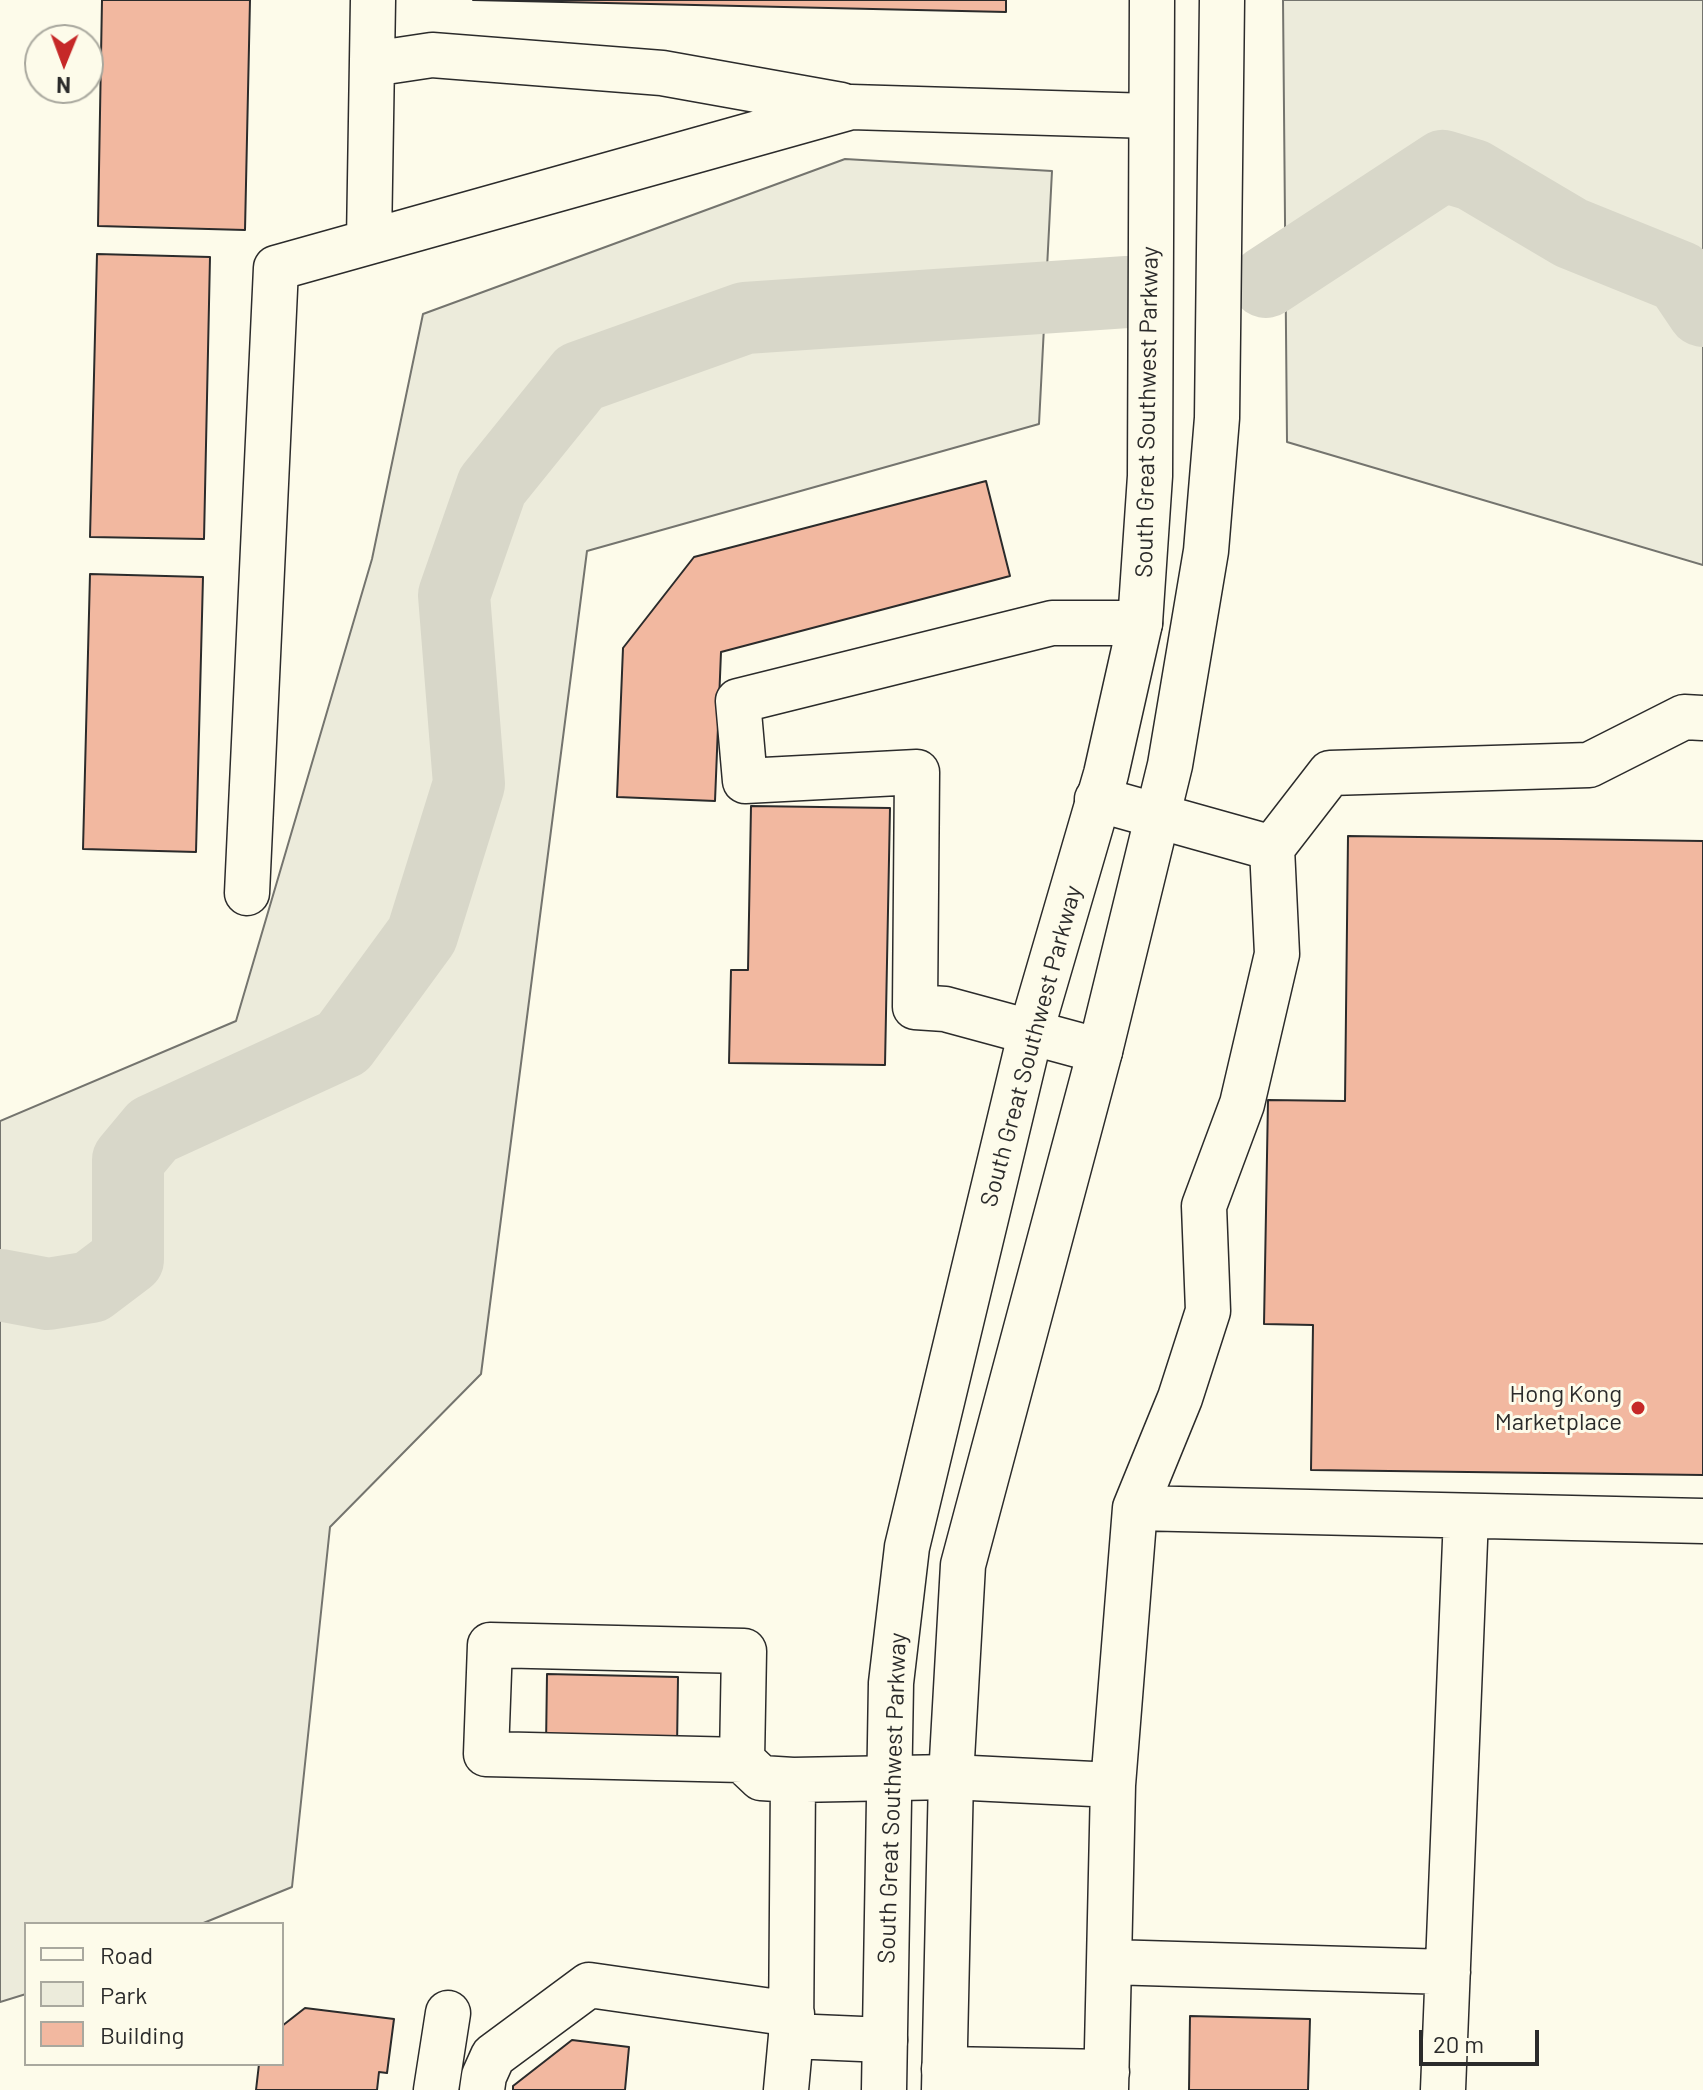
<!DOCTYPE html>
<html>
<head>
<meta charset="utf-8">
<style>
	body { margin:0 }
	#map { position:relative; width:1703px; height:2090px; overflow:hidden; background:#fdfbea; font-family:Barlow,sans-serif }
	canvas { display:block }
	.legend { position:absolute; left:24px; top:1922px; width:260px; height:144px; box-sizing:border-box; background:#fdfbea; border:2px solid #a9a89e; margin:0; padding:10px 14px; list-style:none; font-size:24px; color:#2b2b2b }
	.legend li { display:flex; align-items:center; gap:16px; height:40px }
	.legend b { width:40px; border:2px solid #a9a89e }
	.north { position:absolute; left:24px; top:24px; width:80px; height:80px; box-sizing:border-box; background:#fdfbea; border:2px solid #a9a89e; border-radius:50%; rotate:181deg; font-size:22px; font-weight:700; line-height:32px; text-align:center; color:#2b2b2b }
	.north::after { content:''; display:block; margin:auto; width:28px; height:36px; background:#c62828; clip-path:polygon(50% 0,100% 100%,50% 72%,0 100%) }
	.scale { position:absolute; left:1419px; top:2030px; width:120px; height:36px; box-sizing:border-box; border:4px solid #2b2b2b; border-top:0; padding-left:10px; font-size:24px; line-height:28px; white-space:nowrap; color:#2b2b2b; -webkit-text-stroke:6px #fdfbea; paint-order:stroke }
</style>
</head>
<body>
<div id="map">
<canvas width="1703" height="2090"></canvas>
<ul class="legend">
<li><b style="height:10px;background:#fdfbea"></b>Road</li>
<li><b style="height:22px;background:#ecebdb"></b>Park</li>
<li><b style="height:22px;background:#f2b8a0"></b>Building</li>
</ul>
<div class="north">N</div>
<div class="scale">20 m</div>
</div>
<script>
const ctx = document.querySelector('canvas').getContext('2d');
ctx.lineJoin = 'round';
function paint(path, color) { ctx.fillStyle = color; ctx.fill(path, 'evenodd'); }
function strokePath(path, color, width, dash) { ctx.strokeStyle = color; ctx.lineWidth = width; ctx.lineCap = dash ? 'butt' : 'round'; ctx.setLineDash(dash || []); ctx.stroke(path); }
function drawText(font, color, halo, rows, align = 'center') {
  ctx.font = font + ' Barlow,sans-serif'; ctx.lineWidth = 6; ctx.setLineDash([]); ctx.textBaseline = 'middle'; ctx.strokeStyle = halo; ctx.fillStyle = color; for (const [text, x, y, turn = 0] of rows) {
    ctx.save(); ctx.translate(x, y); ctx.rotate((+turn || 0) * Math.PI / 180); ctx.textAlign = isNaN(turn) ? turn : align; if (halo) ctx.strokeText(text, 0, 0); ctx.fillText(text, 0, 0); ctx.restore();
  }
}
const green = new Path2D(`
	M1283 0H1703V565L1287 442Z
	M845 159 1052 171 1039 424 587 551 481 1374 330 1527 292 1887 201 1924H26V1994L0 2002V1121L236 1021 372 559 423 314Z`);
paint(green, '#ecebdb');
strokePath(green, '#74746e', 2);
strokePath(new Path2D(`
	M1266 282 1443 166 1473 175 1571 233 1680 277 1703 311
	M0 1285 48 1294 91 1287 128 1259V1160L153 1130 343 1043 422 935 469 784 454 595 492 486 580 377 745 318 1127 292`), '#d8d7c9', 72);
const building = new Path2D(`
	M102 0H250L245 230 98 226Z
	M473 0H1006V12Z
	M97 254 210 257 204 539 90 537Z
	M986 481 1010 576 721 652 715 801 617 797 623 648 694 557Z
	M90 574 203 577 196 852 83 849Z
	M751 806 890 808 885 1065 729 1063 731 970H748Z
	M1348 836 1703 841V1475L1311 1470 1313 1325 1264 1324 1268 1100 1345 1101Z
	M547 1674 678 1677 677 1748 546 1746Z
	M305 2008 394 2019 387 2073 379 2072 377 2090H256L259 2064H282V2026Z
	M1190 2016 1310 2019 1308 2090H1189Z
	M572 2040 629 2047 625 2090H513V2086Z`);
paint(building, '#f2b8a0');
strokePath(building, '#2b2b2b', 2);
const minor = new Path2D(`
	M372 64 432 55 662 73 841 105
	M369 241 373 0
	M1097 799 1272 848 1330 773 1589 765 1684 717 1703 718
	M247 893 276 268 851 107 1151 116
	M1100 1051 945 1009 915 1007 917 772 745 781 738 701 1052 623H1140
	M1135 1508 1180 1398 1208 1311 1204 1206 1242 1104 1277 954 1272 848
	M742 1760 744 1651 490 1645 486 1754 742 1760 761 1778 793 1780 951 1777 1113 1785 1135 1508 1703 1521
	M793 1780 791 2036 885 2040
	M1113 1785 1109 1962 1448 1972
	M944 2069 1107 2072
	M436 2090 448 2013
	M482 2090 484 2076 493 2056 589 1985 792 2014
	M786 2090 791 2036
	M1106 2090 1109 1962
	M1443 2090 1466 1516`);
const major = new Path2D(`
	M884 2090 891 1683 907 1547 1031 1031 1106 774 1140 623 1150 476 1152 0
	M944 2090 951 1777 963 1565 1100 1051 1170 765 1206 551 1217 418 1222 0`);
strokePath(minor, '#2b2b2b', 47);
strokePath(major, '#2b2b2b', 47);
strokePath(minor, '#fdfbea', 44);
strokePath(major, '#fdfbea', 44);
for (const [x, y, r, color] of [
	[1638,1408,8,"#c62828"]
]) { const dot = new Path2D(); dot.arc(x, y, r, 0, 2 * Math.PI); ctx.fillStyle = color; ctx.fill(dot); strokePath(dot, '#fdfbea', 3); }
drawText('24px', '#2b2b2b', '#fdfbea', [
	["South Great Southwest Parkway",1147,412,-89],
	["South Great Southwest Parkway",1031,1046,-75],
	["South Great Southwest Parkway",892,1798,-88]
]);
drawText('24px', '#2b2b2b', '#fdfbea', [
	["Hong Kong",1622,1394],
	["Marketplace",1622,1422]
], 'right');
</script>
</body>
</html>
